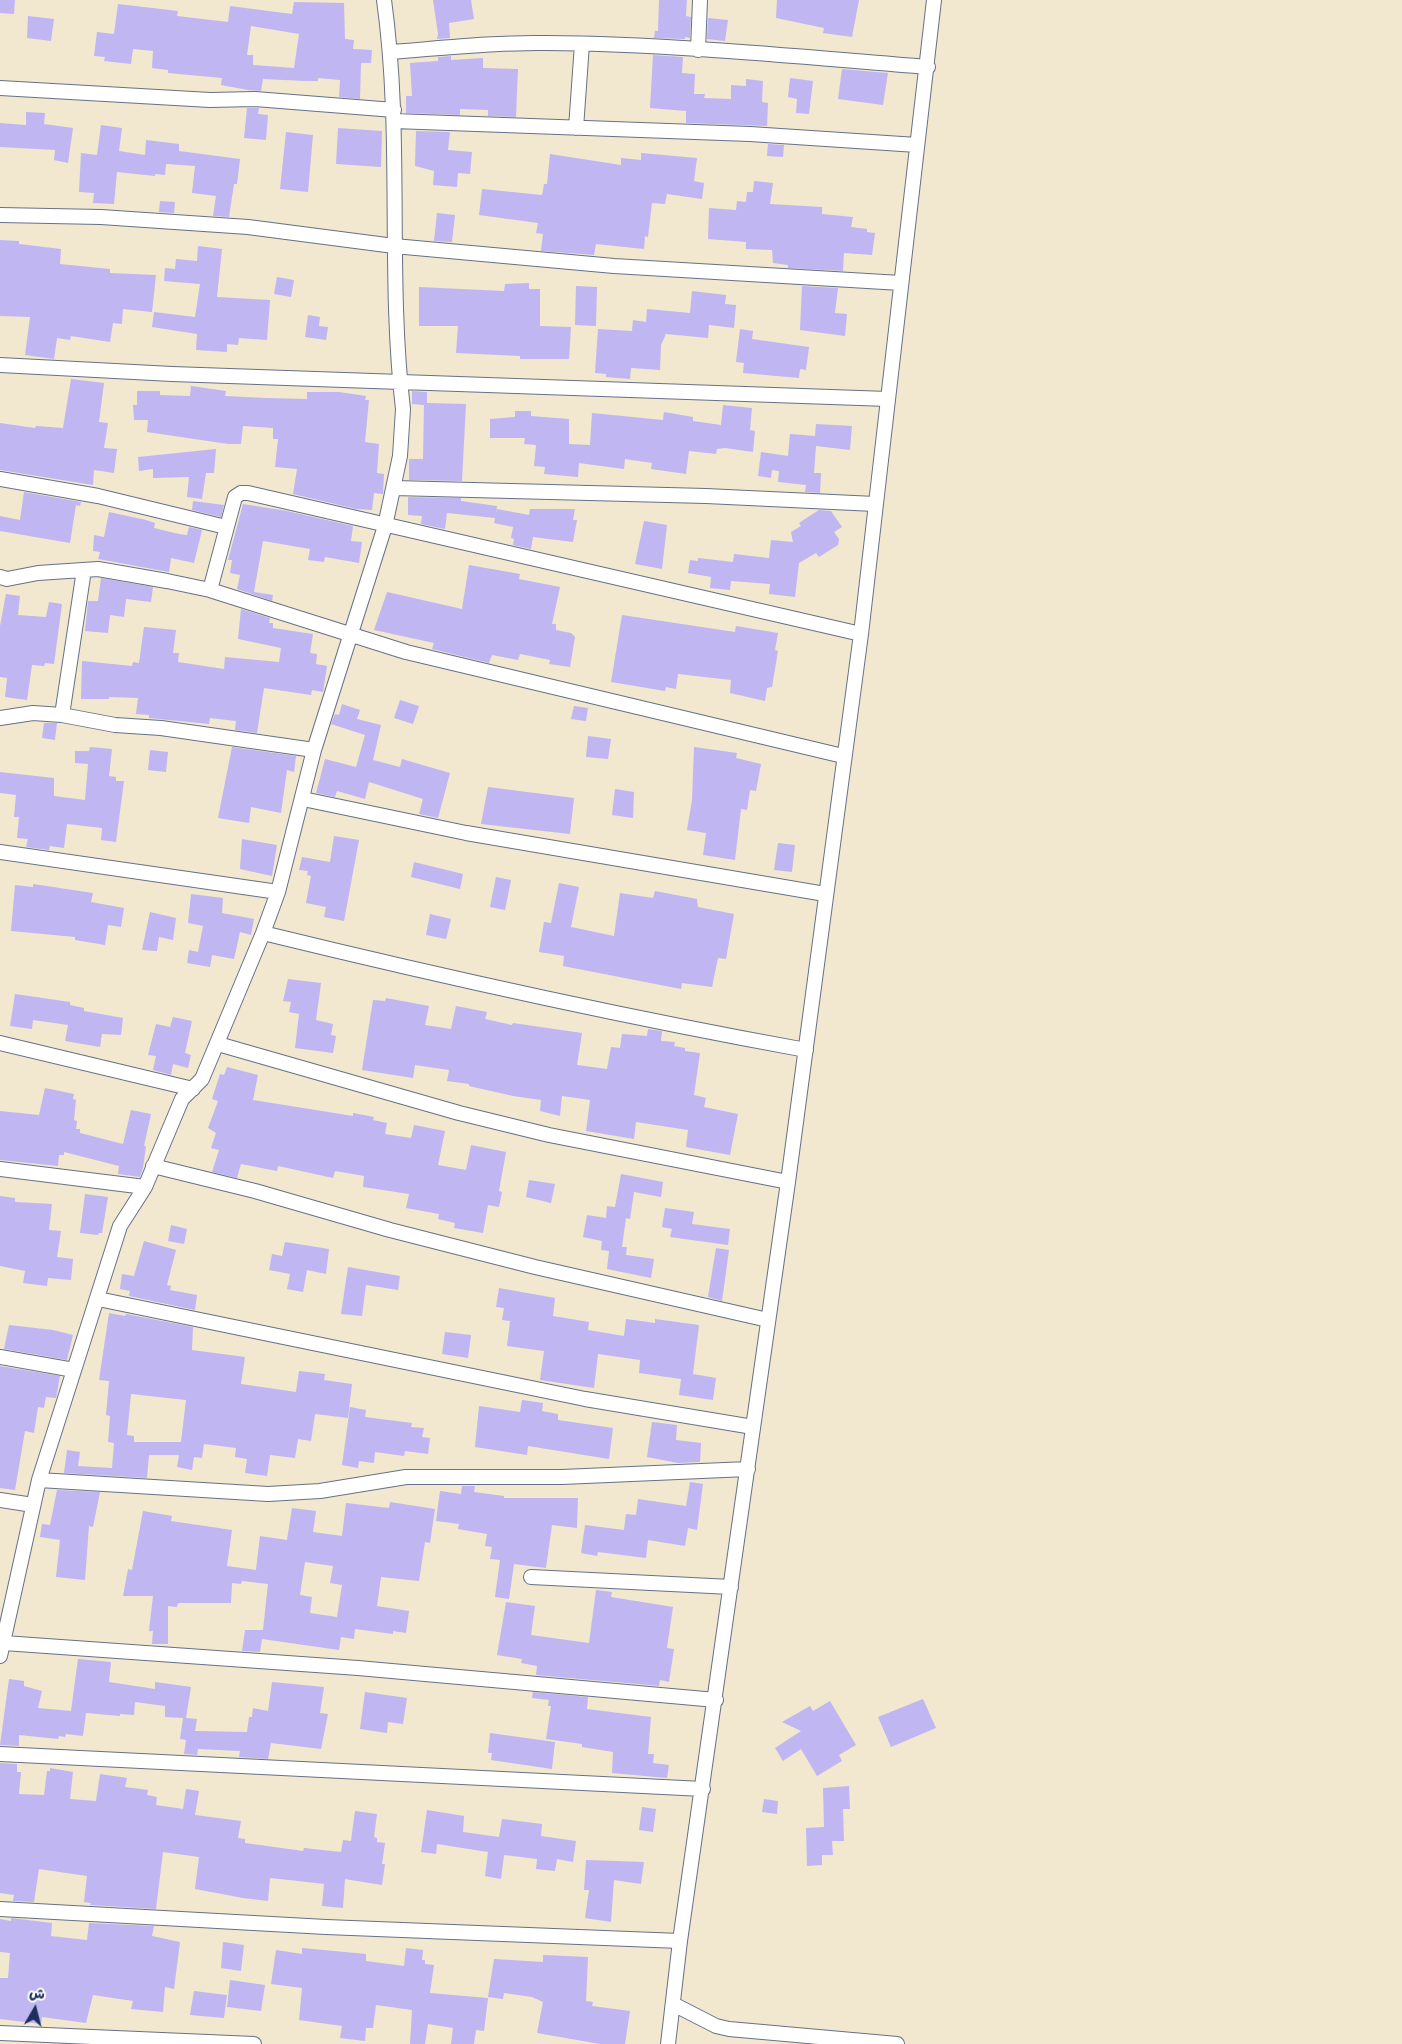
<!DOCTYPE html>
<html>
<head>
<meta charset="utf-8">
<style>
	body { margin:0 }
	#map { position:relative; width:1402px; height:2044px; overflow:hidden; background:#f1e8cf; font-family:Caveat,"Playpen Sans Arabic",sans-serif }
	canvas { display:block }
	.north { position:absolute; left:10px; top:1984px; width:50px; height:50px; -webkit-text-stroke:4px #fdfcf7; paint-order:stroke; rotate:8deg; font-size:14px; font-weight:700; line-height:20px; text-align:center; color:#1b2f5e }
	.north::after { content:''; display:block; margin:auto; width:18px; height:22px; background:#1b2f5e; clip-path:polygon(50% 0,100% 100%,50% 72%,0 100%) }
</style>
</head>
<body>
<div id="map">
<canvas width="1402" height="2044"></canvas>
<div class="north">ش</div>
</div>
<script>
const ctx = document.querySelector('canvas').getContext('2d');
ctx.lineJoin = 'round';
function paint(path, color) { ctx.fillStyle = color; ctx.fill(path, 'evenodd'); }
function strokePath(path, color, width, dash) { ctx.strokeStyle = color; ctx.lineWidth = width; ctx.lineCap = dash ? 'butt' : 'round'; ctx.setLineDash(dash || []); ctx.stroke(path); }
paint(new Path2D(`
	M0 0H15L14 14 0 13Z
	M433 0H471L474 19 449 23 450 38 437 39 438 34Z
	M659 0H687L686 16 691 17 690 38 685 37V39L654 38 655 31H658Z
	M777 0H859L852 37 823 33 824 28 776 18Z
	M294 2 344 3 345 39 354 40 353 49 372 50 371 63H361L360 99 339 97 340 80 318 78V81H305L263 79 261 91 248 90 221 85 222 78 168 73V70L152 68 153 51 133 49 131 64 104 61 105 57 94 56 97 32 114 34 118 4 178 11 177 16 228 22 230 6 292 14ZM251 26 299 34 294 68 253 65V55H247Z
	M28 16 54 19 51 41 27 38Z
	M708 18 728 20 725 41 707 39Z
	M653 55 683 57 682 73 695 74 694 94H705L704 98 731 99V85L746 86V79L763 81 762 102 768 103 767 126 686 123V111L650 108Z
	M451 56V60L483 58V68L518 69 516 117 488 116V110L460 109V115L406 113V96H412L410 63 438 61V57Z
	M842 69 888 73 883 105 838 99Z
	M790 78 813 81 809 114 796 113 797 99 788 97Z
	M247 108H259L258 114 268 115 266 140 244 138Z
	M26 112 45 113 44 124 73 128 68 163 54 160 55 150 0 147V123L26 125Z
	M101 125 122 128 119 151 145 155 146 140 179 144V151L240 159 237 184H234L229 217 213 216 216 196 192 193 195 166 166 164 165 175 155 174V176L117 172 114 204 93 203 94 193 79 192 81 153 97 155Z
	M338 128 382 131 381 167 336 164Z
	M416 131 450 132 448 150 472 152 470 174 458 173 457 187 433 185 434 171 415 166Z
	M286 132 313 135 308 192 280 189Z
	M768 144 784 145 783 157 767 156Z
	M641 153 697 158 694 181 704 183 702 199 667 194 665 204 652 203 648 237 645 236 644 249 596 244 594 255 541 251 543 234 536 233 538 223 479 215 482 189 542 195 544 184H547L550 154 621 165V158L641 160Z
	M754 181 773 183 770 204 822 207V214L853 217 851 227 867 229V232L875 233 872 255 844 253 843 271 788 268V265L773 263 772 250 746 249V242L708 239 709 208 736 210 737 201 746 202 747 192H753Z
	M160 201 175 202 174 213 159 212Z
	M437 213 455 215 452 242 434 241Z
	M0 240 19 241V244L61 249 60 264 110 269V273L156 275 152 312 123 309 122 324 113 323 110 342 71 336 70 340 57 338 54 359 25 355 30 317 0 316Z
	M198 246 222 249 217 297 270 300 267 340 239 338 238 345 227 344V352L196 350 197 334 152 327 154 312 195 317 200 284 164 281 165 268 175 269 176 259 197 261Z
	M277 277 294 280 291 297 274 294Z
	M529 283V289H540V326L571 327 569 359H520V356L456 353 458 326H419V287L504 291 505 284Z
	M576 286 597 287 596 326 575 325Z
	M802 286 838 288 835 313 847 314 845 336 800 330Z
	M692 291 726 295 725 304 736 305 734 328 709 325 708 338 666 334 661 345 660 370 631 368 630 379 606 377V374L595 373 598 329 632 331 633 320 646 322 647 309 690 313Z
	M308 315 320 317 319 326 328 327 326 340 305 337Z
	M740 329 753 331 752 339 809 347 806 370 800 369 799 378 743 373 744 363 736 362Z
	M71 379 104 383 99 422 108 423 104 448 117 449 114 473 94 470 93 485 0 470V423L35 428 36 426 63 428Z
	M191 386 226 391 225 396 266 398 307 399V392H339L366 396 365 400H369L365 442 379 444 377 473 384 474 383 494 374 493 372 510 356 509 293 494 297 469 275 467 278 439H273V428L243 426 241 444H228L147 432 148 420H134L133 405H137V391H160V395L190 396Z
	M412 391 427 392V403L466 404 462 481 409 480V459H423L424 405 412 404Z
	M723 405 752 408 750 430 755 431 753 452 725 448 717 449 716 454 689 451 686 474 651 469 652 463 625 459 624 469 579 463 578 477 544 474 545 467 534 466 536 445 524 444 525 438H490V419L515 417V411H531V416L569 419V444L590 445 592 413 663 420 664 412 693 417V421L721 425Z
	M816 424 852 426 850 450 816 446 814 473H821L820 493 805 492 806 485 778 482 779 471 772 470 771 478 758 476 761 452 788 456 790 434 815 436Z
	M216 449 214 473H206L202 499 187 497 189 477 153 478V469L139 471 138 457Z
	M24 492 81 502 80 506 76 505 70 543 0 531V516L20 520Z
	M408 497 461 498V501L497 506 496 513 497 509 529 515 530 509H575L573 520H577L573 542 533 537 531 549 513 545 514 539 511 538 513 527 494 523 495 518 447 513 445 529 421 524 422 516 408 515Z
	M193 501 224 505 221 517 192 510Z
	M243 504 287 511 353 526 351 541 362 542 359 563 325 557 324 562 308 560 310 549 263 541 254 592 273 595 272 601 237 589 240 575 230 573 232 560H228Z
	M819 510 831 511 842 527 834 532 839 539 838 545 819 557 816 553 799 563 795 597 769 594 770 584 731 581 730 590 710 588 711 577 688 573 690 560 698 561V558L733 562 734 554 769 558 771 540 793 542 791 532 801 526 799 523Z
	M109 512 146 520 155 523 154 528 179 534 187 535 189 527 202 530 194 563 171 558 169 572 98 559 100 552 93 551 94 535 104 537Z
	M644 521 667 525 662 569 635 564Z
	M469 565 520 574 519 579 560 587 552 624H556V630L571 633 575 637 570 667 549 664 550 660 520 654 518 660 492 655 489 663 432 649 434 643 374 630 387 592 462 609Z
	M101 578 153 587 151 602 126 599 124 617 110 615 108 633 85 631 88 601H98Z
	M6 594 20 596 18 615 46 617 49 602 62 604 54 664 45 663 44 666 32 665 27 700 5 697 7 678 0 677V626Z
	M241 609 270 618 269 623H273V628L313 634 310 653 317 654 316 664 327 666 323 692 312 690 311 695 264 688 257 733 235 730 236 721 210 718 209 724 149 718V715L136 714 138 698 109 697V699H81L82 661 132 666 133 662 139 663 144 627 176 630 173 653H179L178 662 224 669 225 657 279 662 281 648 238 639Z
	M622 615 735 632 736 626 778 633 775 650 778 651 772 687 767 688 765 701 730 693 731 680 678 674 676 689 666 687 665 691 611 682Z
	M400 700 419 706 413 724 394 718Z
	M342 704 360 710 357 719 381 725 373 760 400 767 402 759 450 773 438 818 419 814 423 799 369 782 365 799 337 791 335 797 316 793 325 759 356 767 365 735 331 724 335 714 339 715Z
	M574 706 588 708 586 721 571 719Z
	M44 723H57L55 740 42 738Z
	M588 736 611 739 608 759 586 757Z
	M90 747 112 749 109 776 116 777V781H124L116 842 101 840 102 828 67 824 64 848 50 846 49 850 26 847 28 839 17 838 19 817H14L16 795 0 793V772L54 778V796L85 800 88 764 75 763V751H89Z
	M232 747 296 756 294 772 287 770 281 813 251 807 249 823 218 818Z
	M694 747 737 753 736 758 761 764 756 791 750 790 747 810 741 809 735 860 703 855 706 833 687 830 692 800Z
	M150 750 168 752 166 772 148 770Z
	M488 787 574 798 570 834 481 824Z
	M615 789 634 792 633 818 612 815Z
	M334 836 359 840 344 921 324 917 326 907 306 903 311 876 307 875 308 871 299 870 302 857 330 862Z
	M242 839 277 845 272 876 240 869Z
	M778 843 795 845 792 872 774 870Z
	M414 862 463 874 460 889 411 877Z
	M496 877 511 880 505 910 490 907Z
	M559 883 579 887 571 927 614 936 620 893 653 898 655 891 697 899 698 907 734 914 726 959 718 958 712 987 682 983 681 989 563 966 564 956 539 952 544 922 551 923Z
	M33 884 93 893 91 902 124 908 121 927 108 925 105 945 75 940V937L11 931 15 885 33 887Z
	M191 894 223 898 222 913 254 919 251 935 240 932 234 959 212 955 210 967 187 963 189 950 198 952 203 926 188 923Z
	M150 912 176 918 173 940 159 937 157 951 142 950Z
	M430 914 451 919 446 939 426 935Z
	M288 979 321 983 316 1020 333 1024 331 1035 336 1036 333 1053 295 1048 299 1014 289 1012 291 1002 283 1001Z
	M15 994 70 1002V1005L84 1008V1011L123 1018 121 1035 102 1034 100 1047 65 1041 68 1025 33 1020 32 1029 10 1026Z
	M386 998 429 1006 425 1025 451 1029 456 1006 487 1012 485 1019 512 1025 513 1023 582 1033 577 1065 607 1069 611 1047 620 1048 622 1034 647 1036 648 1029 662 1031 661 1041 675 1042 674 1046 685 1048V1051L700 1053 694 1095 706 1098 704 1107 738 1114 730 1155 686 1147 688 1130 636 1122 634 1139 586 1131 590 1100 562 1096 560 1116 540 1111 541 1100 513 1096 469 1086V1084L447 1081 449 1070 415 1065 413 1078 362 1070 373 1000 385 1001Z
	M173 1017 192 1021 185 1053 191 1055 188 1068 173 1064 171 1075 153 1070 156 1056 148 1055 156 1024 170 1027Z
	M227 1067 258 1075 253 1100 353 1116V1113L374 1117 373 1120 387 1123 385 1134 411 1138 414 1125 445 1131 438 1165 466 1170 471 1145 506 1152 499 1191 502 1192 499 1207 488 1205 483 1233 454 1228 455 1223 438 1219 439 1214 406 1208 409 1194 363 1187 364 1176 335 1171 333 1178 278 1166 277 1171 241 1164 237 1178 212 1172 219 1150 211 1148 216 1133 208 1128 218 1101 212 1099 220 1074 224 1075Z
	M45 1088 74 1094 73 1099 76 1100 74 1120 77 1121 76 1129H80V1133L123 1144 131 1110 151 1114 144 1146H146L143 1168 140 1177 118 1174 119 1166 64 1152V1155H59L58 1166 0 1160V1111L39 1115Z
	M621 1174 663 1182 661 1197 634 1192 630 1219 626 1218 622 1247H627L626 1255 654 1259 651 1278 607 1269 609 1251 601 1250 602 1241 583 1237 587 1215 606 1218 607 1206 615 1207Z
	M529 1180 555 1184 551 1203 526 1197Z
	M85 1194 108 1197 102 1233H99L98 1235 80 1233Z
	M0 1196 15 1198V1202L52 1204 49 1230 61 1231 57 1257 73 1259 71 1280 48 1278 47 1286 23 1283 25 1271 0 1266Z
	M665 1208 694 1212 692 1224 730 1229 728 1245 670 1237 672 1229 662 1227Z
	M171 1225 187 1229 184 1244 168 1241Z
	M144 1241 176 1250 167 1285 171 1286 170 1290 197 1295 195 1310 129 1296 130 1291 120 1289 122 1274 134 1276Z
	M285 1242 329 1249 326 1274 307 1270 303 1292 287 1289 290 1274 269 1270 272 1254 282 1256Z
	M716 1248 729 1250 722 1301 708 1297Z
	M348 1267 400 1276 398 1290 366 1285 362 1316 341 1314Z
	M499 1288 555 1298 553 1316 589 1322 588 1330 624 1336 626 1319 655 1323V1319L699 1325 693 1374 716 1378 713 1400 679 1395 681 1379 639 1373 640 1360 598 1354 594 1388 540 1380 544 1351 507 1346 510 1321 502 1320 504 1308 496 1307Z
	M109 1313 125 1316 126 1314 193 1327 192 1350 245 1357 241 1384 296 1392 299 1371 325 1374 324 1380 352 1384 348 1418 315 1414 311 1441 298 1439 295 1458 270 1455 267 1476 245 1473 247 1459 235 1457 236 1448 204 1444 202 1458 194 1457 192 1470 177 1467 179 1455H149L147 1478 64 1473 67 1450 80 1452 78 1466 112 1468 114 1443 108 1442 110 1416 106 1415 109 1381 99 1380ZM131 1394 186 1400 181 1442H134V1436L127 1435Z
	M9 1325 53 1330 73 1335 67 1360 4 1349Z
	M445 1332 471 1335 468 1358 442 1354Z
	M0 1366 60 1376 56 1398 46 1397 44 1408 38 1407 34 1433 25 1431 15 1490 0 1488Z
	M522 1400 543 1403 542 1411 558 1414V1420L613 1428 609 1459 528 1446 527 1455 475 1447 479 1406 520 1412Z
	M350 1407 366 1410 365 1417 412 1423 411 1427 424 1428 422 1437 430 1438 428 1454 405 1451 404 1456 375 1452 374 1463 359 1461 358 1468 342 1465Z
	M652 1422 677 1425 676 1440 701 1443 700 1462 678 1463 647 1457Z
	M690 1482 703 1484 697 1530 688 1528 685 1546 648 1540 646 1558 598 1552 597 1556 581 1553 585 1525 624 1530 626 1514 636 1515 638 1499 686 1506Z
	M462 1486H475L474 1492 504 1496V1498H578L577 1528 552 1525 546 1568 514 1564 509 1599 495 1597 500 1560 490 1559 492 1547 485 1546 487 1534 458 1529 459 1524 436 1521 440 1491 461 1494Z
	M57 1490 100 1492 93 1527 89 1526 85 1580 56 1577 60 1540 40 1537 42 1524 50 1525Z
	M390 1502 435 1509 430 1543 425 1542 419 1581 381 1577 377 1606 409 1611 406 1633 393 1631V1634L355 1629 354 1639 341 1637 339 1650 262 1639 260 1652 242 1651 245 1630H263L268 1584 242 1581 241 1584 232 1583 231 1603H178L177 1607 168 1606V1644H152L153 1631H149L153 1596H123L128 1569 132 1570 143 1511 172 1516 171 1521 232 1530 227 1566 256 1570 260 1536 287 1540 292 1508 316 1511 313 1532 342 1536 346 1503 389 1508ZM305 1562 333 1566 330 1583 342 1585 337 1617 310 1613 312 1597 300 1595Z
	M596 1590 612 1592 611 1597 673 1607 667 1648 674 1649 669 1682 660 1680 659 1686 536 1675 537 1666 521 1663 522 1659 497 1655 506 1602 535 1606 531 1635 589 1643Z
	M78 1659 111 1662 109 1682 155 1689V1682L191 1687 186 1718 197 1719 195 1731 247 1732 249 1717H252L253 1708 268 1711 272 1682 324 1687 320 1713 328 1714 321 1749 271 1743 268 1759 239 1757 240 1751 198 1749 197 1755 184 1754 186 1740 180 1739 183 1718 165 1717V1706L135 1702 134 1715 120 1714V1716L86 1713 83 1736 66 1734 65 1737 59 1736 58 1739 19 1735V1746L0 1745 9 1679 24 1681V1686L42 1691 38 1708 71 1711Z
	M365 1692 407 1698 403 1724 388 1722 387 1733 360 1729Z
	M533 1692 588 1697 587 1709 651 1717 648 1754H654L653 1763 669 1765 667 1778 612 1773 613 1752 582 1747V1744L546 1739 551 1706H548L549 1700 532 1698Z
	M923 1699 936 1728 891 1747 878 1717Z
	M830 1701 856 1745 839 1755 842 1761 817 1776 801 1749 783 1761 775 1748 801 1731 782 1722 810 1706 813 1711Z
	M490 1733 555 1742 552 1769 491 1760 492 1753H488Z
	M0 1763 17 1764V1772H21L19 1794 44 1795 47 1771H50V1768L73 1772 70 1799 96 1801 100 1774 127 1778 125 1787 148 1790 147 1795 157 1797 156 1805 183 1809 186 1789 199 1791 195 1815 241 1821 238 1838 245 1839V1843L303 1851 304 1848 341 1852 343 1840 351 1841 355 1811 377 1814 374 1837 377 1838V1842L385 1843 382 1864H385L382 1885 345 1879 343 1908 322 1906 324 1884 298 1881 270 1878 268 1901 243 1898 195 1889 199 1857 163 1852 156 1909 90 1905 91 1903 84 1902 87 1876 39 1869 34 1902 13 1901 14 1895 0 1893Z
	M849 1786 850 1809H843L844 1841H832L833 1855H822V1865L807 1866 806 1828 824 1827 823 1788Z
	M764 1799 778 1801 777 1814 762 1812Z
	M642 1807 656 1809 653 1832 639 1830Z
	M427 1810 464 1816 463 1832 499 1837 502 1819 542 1824 541 1836 576 1841 573 1862 557 1859 555 1871 536 1869 537 1859 504 1855 501 1879 485 1876 488 1852 437 1844 436 1854 421 1852Z
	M586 1860 644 1862 641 1884 614 1880 611 1922 585 1918 589 1890H584Z
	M11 1918 52 1923 51 1936 87 1940 89 1923 154 1926 152 1936 180 1942 174 1989 165 1987 163 2012 131 2009 133 2001 93 1995 86 2023 42 2017 41 2024 0 2019V1978H8L10 1953 0 1952V1919L11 1921Z
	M223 1942 244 1945 241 1971 221 1968Z
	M302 1948 366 1954V1961L404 1966 406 1948 423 1950 422 1960H425V1964L434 1965 430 1993 488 1998 484 2031 476 2030 474 2044H451L453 2028 428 2024 425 2044H410L412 2010 376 2005 373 2028H366L365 2041 340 2038 342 2026 299 2020 302 1988 271 1984 276 1950 302 1954Z
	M543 1955 588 1957 586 2001 593 2002 592 2006 630 2011 625 2044H600L537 2033 543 2002 532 1997 504 1993 503 1999 488 1997 494 1959 543 1962Z
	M230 1980 265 1985 261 2011 227 2007Z
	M194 1991 227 1995 224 2018 190 2015Z`), '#bfb6f2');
const street = new Path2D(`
	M698 50 700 0
	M391 52C443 48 495 42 546 43 674 44 801 57 928 67
	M0 88 210 100 255 99 394 110
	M394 121 750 134 917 145
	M576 128 582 44
	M0 215 101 217 248 227 394 246 614 266 901 283
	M0 365 172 374 888 399
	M0 479 98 496 226 527
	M394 488 706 496 875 504
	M0 577 7 579 38 573 98 569 167 581 210 590 406 652 843 756
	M210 590 235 497 241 493H248L861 634
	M62 715 84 570
	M0 718 33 713 62 715 115 725 161 728 314 750
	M303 799 466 833 825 894
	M0 852 278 892
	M263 933C443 977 624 1017 806 1050
	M0 1043 193 1089
	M218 1044 459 1113 549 1135 788 1182
	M153 1166 255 1191 390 1230 535 1267 768 1320
	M0 1169 145 1187
	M98 1299 585 1399 753 1427
	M0 1357 74 1370
	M39 1480 268 1494 320 1491 406 1477H562L748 1469
	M0 1500 33 1505
	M531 1577 731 1587
	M4 1643 358 1668 716 1700
	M0 1656 39 1480 120 1226 145 1187 182 1099 202 1079 263 933 278 892 314 750 385 526 400 456 403 409C387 273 403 136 384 0
	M0 1754 703 1789
	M0 1909 326 1927 680 1941
	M673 2004 716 2026 729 2029 897 2044
	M0 2033 254 2044
	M668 2044 680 1941 788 1182 861 634 934 0`);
strokePath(street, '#667086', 16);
strokePath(street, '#fff', 14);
</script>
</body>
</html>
